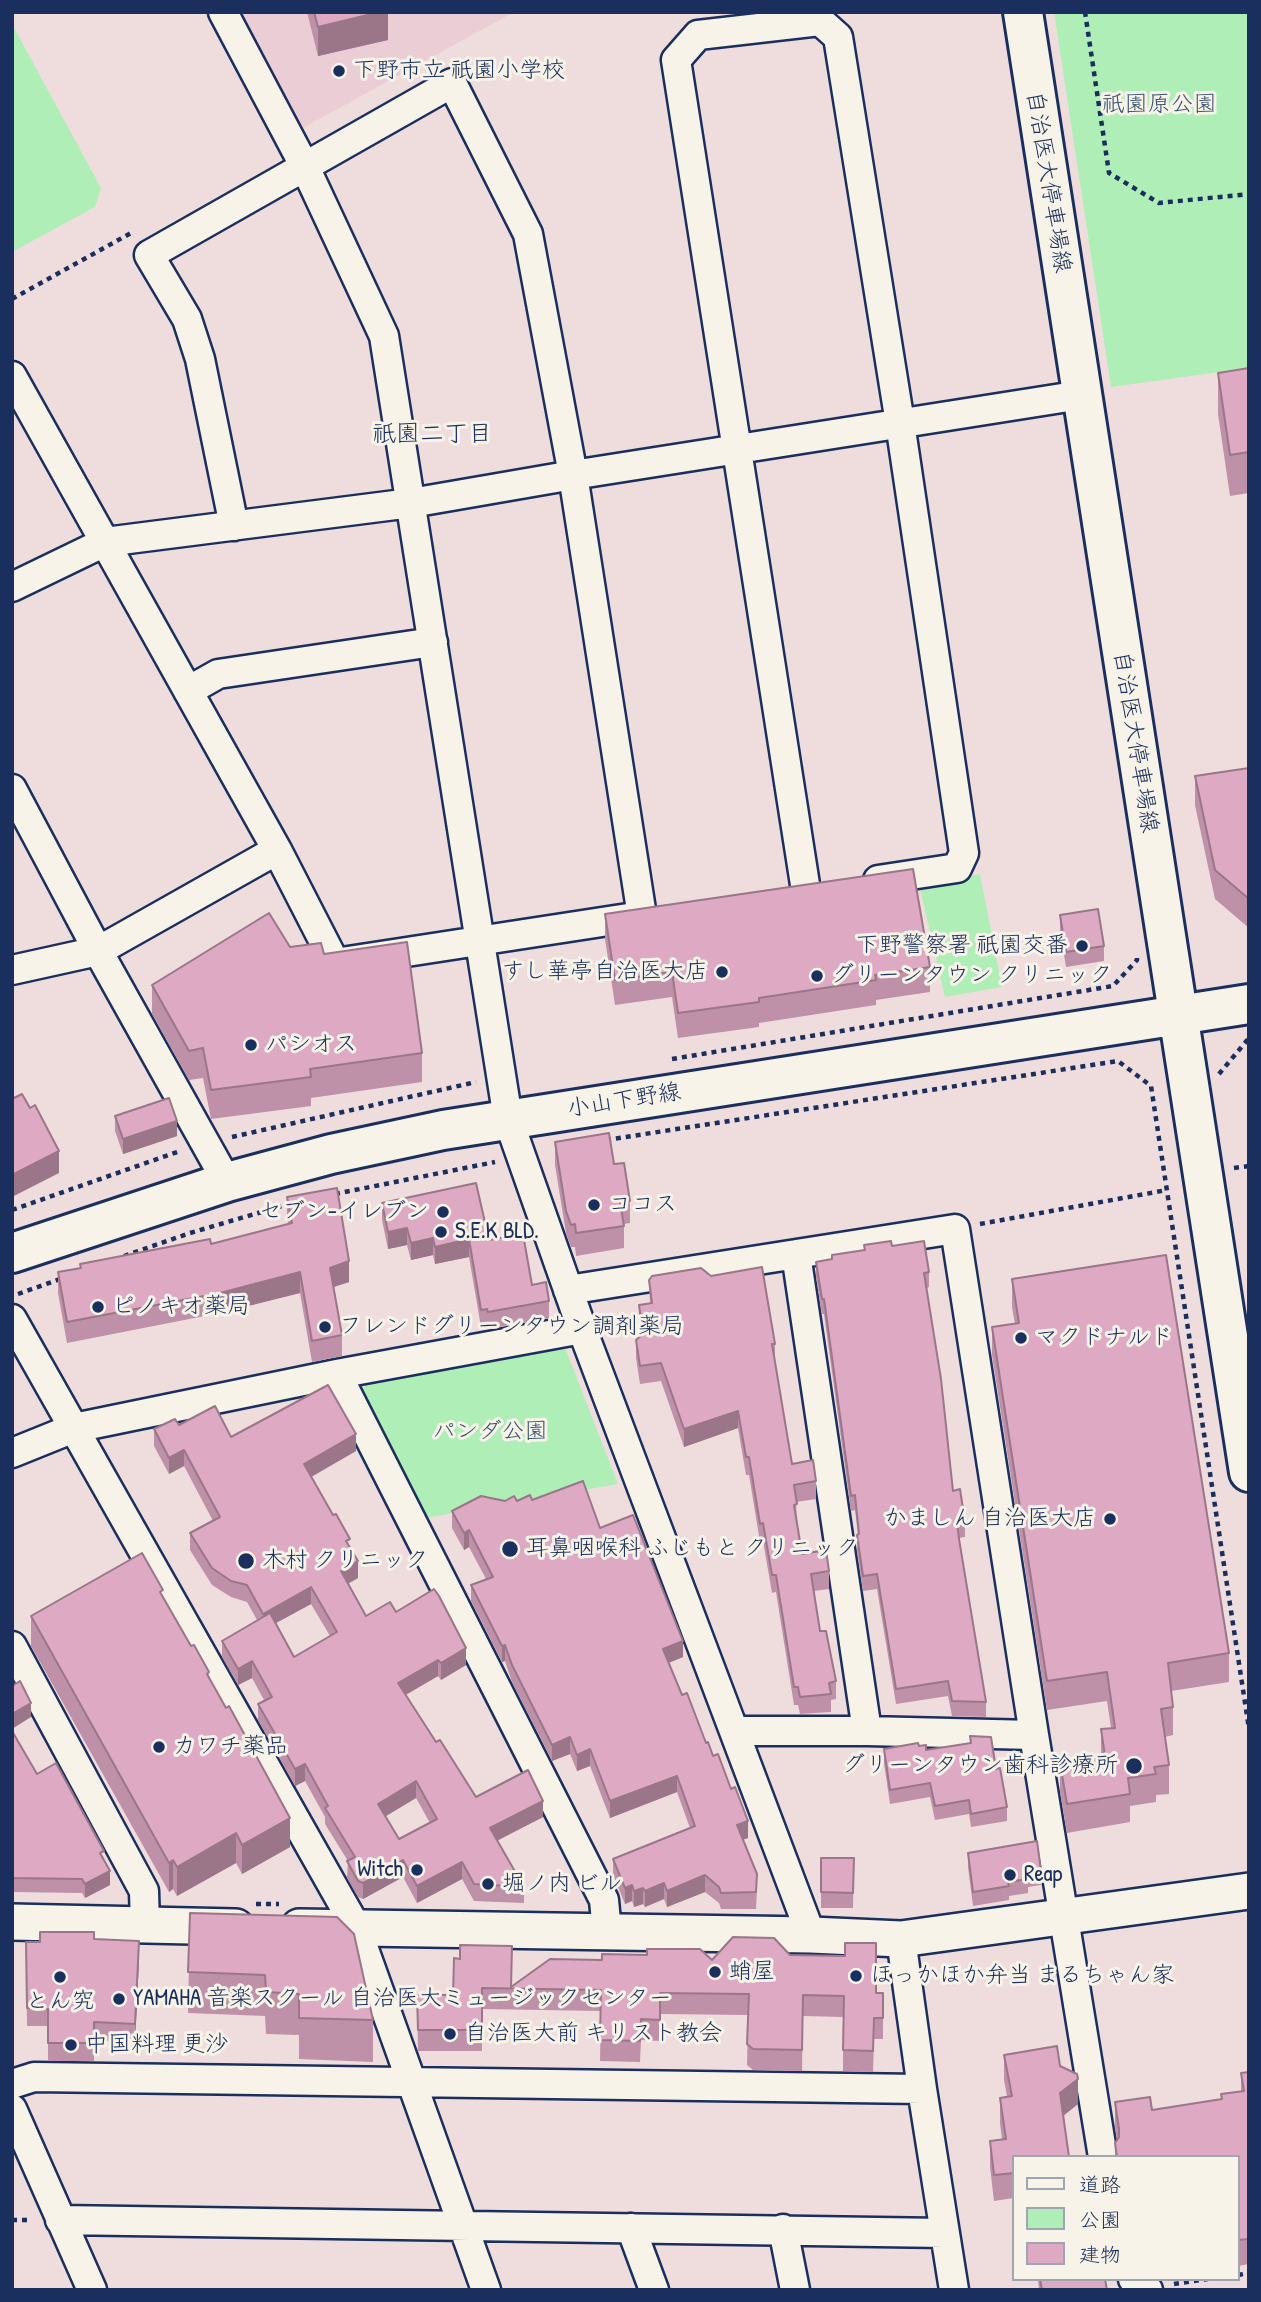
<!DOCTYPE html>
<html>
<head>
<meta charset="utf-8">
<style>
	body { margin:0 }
	#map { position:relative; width:1261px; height:2302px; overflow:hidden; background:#efdddd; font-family:"Patrick Hand","Klee One",sans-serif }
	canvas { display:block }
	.frame { position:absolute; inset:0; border:14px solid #1b2f5e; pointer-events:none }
	.legend { position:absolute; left:1012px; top:2155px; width:228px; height:126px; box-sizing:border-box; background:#f7f3e8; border:2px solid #9fa5b1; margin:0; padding:9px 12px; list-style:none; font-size:21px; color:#1b2f5e }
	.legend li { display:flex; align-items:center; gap:14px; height:35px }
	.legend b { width:35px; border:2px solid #9fa5b1 }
</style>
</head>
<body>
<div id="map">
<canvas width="1261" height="2302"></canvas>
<div class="frame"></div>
<ul class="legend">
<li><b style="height:9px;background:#f7f3e8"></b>道路</li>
<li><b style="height:19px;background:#afefb7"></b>公園</li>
<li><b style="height:19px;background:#dda9c3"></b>建物</li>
</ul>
</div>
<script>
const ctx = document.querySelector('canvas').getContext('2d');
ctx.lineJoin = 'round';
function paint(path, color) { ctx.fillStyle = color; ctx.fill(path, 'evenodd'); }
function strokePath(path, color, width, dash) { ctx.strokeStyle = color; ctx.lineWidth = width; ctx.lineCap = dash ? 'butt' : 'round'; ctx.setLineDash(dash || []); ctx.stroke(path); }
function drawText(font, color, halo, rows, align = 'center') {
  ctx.font = font + ' "Patrick Hand","Klee One",sans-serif'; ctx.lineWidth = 6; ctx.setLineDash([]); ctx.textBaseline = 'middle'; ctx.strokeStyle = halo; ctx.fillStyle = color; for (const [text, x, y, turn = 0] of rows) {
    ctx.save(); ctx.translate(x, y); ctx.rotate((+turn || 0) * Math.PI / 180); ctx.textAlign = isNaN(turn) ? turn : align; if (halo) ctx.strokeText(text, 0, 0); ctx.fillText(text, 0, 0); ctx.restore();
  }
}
paint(new Path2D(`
	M237 12H514L301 129Z`), '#eacdd5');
paint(new Path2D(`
	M1054 12H1249V368L1111 387Z
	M12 24 101 188 95 207 12 252Z
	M980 874 1002 987 945 997 919 884Z
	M551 1346 566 1350 618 1484 425 1518 362 1398 363 1389 369 1380Z`), '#afefb7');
const minor = new Path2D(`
	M223 12 305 167 384 336 508 1119 582 1329 811 1935
	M12 376 277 850 335 963 641 916
	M234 526 200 359 187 319 149 255 452 83 528 234 573 475 642 916
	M12 587 105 542 411 503 573 475 1081 395
	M188 691 218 674 433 642
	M12 789 98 951 227 1182
	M806 891 676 60 698 35 820 21 838 37 900 423 964 853 957 868 878 880
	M12 970 98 951 277 850
	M796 1254 867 1731
	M568 1290 955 1229 1034 1735 1103 2157
	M12 1319 356 1927 486 2290
	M337 1374 604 1900 607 1932
	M12 1453 74 1428 337 1374 582 1329
	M12 1646 144 1891 145 1926
	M734 1731H867L1034 1735
	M901 1939 922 2089 954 2290
	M12 2084 34 2077 922 2089
	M12 2109 92 2290
	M60 2220 945 2233
	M631 2228 654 2290
	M783 2229 795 2290
	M1133 2279 1148 2290`);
const tertiary = new Path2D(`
	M12 1922 236 1927
	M299 1927 811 1935 901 1939 1249 1891`);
const secondary = new Path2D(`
	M1023 12 1249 1472
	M12 1253 227 1182 331 1154 443 1130 1249 1004`);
strokePath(minor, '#1b2f5e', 33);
strokePath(tertiary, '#1b2f5e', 40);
strokePath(secondary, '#1b2f5e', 44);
strokePath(new Path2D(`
	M1085 12 1109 173 1159 203 1249 194
	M12 299 131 233
	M672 1059 1113 986 1137 960V958
	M1219 1074 1249 1038
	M232 1137 476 1082
	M606 1140 1118 1061 1151 1086 1249 1729
	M1234 1168 1249 1166
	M335 1194 495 1162
	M12 1210 180 1151
	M980 1224 1167 1190
	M124 1256 190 1233 292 1203
	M18 1294 63 1278
	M256 1904H279
	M12 2220H31
	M1238 2275 1249 2273
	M1174 2284 1208 2279`), '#1b2f5e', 4.5, [5, 5]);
strokePath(minor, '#f7f3e8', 28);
strokePath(tertiary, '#f7f3e8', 35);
strokePath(secondary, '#f7f3e8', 38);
paint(new Path2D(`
	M307 12H388V40L318 56Z
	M1249 368V493L1230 496 1218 414V373Z
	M1249 768V928L1215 899 1195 805V776Z
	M605 914 930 967V992L876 1000V1005L759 1023V1027L678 1038 672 997 615 1005 605 939Z
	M1060 915 1104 946V961L1066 967 1060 930Z
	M290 947 324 954 422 1053V1082L311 1098V1106L211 1119 203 1078 189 1080 152 1014V985Z
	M1248 1097H1249V1126L1248 1119Z
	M115 1116 177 1136 123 1154 115 1131Z
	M555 1142 614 1164 630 1201V1223L624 1224V1248L576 1256 575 1247H571L566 1233 555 1165Z
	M287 1197 349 1282 334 1287 342 1335V1356L312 1362 300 1293 220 1313 67 1343 58 1293V1272L211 1244 288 1224 287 1217Z
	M382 1203 489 1240 532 1285 549 1301V1318L488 1329 487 1326 481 1327 469 1257 435 1264 433 1255 411 1260 407 1245 388 1249 382 1220Z
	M892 1246 929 1272V1287L927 1288 953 1491 965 1522V1537L958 1538 986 1702V1717L952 1716 948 1696 896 1704 877 1589 863 1591 857 1550 858 1535 855 1510 851 1511 824 1314H822L816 1277V1262Z
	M1012 1279 1229 1653V1682L1171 1691 1173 1707V1735L1165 1737 1169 1765V1794L1156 1795V1802L1130 1806V1822L1067 1833 1060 1792V1763L1101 1756V1729L1111 1728 1107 1701 1047 1710 992 1355V1327L1015 1324 1012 1307Z
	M649 1280 775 1344V1362L792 1464 816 1481V1499L796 1502 797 1522 802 1554 829 1571V1589L814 1591 820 1631 836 1681V1699L831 1700V1712L800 1714 798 1705H794L776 1592 772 1593 763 1541 760 1542 749 1475H746L738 1428 684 1447 661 1381 640 1384 636 1358V1340L641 1336 639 1323V1305L650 1304Z
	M179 1425 231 1437 356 1451 311 1477 350 1548 358 1578 348 1584 366 1616 396 1612 466 1665 441 1680 438 1676 406 1695 436 1742 476 1797 543 1817 497 1841 524 1887V1903L474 1901 462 1879 417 1903 403 1877 363 1899 358 1897 347 1878 348 1861 325 1824V1817L305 1781 295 1786 258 1720V1704L264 1700 252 1678 238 1685 222 1657V1641L257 1620 247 1602 231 1597 212 1585 190 1550V1533L213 1521 184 1466 169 1474 154 1446V1429ZM311 1604 330 1636 294 1657 276 1623ZM416 1798 430 1823 399 1839 385 1816Z
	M532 1500 600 1528 683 1657 669 1663 682 1695 706 1743 748 1838 743 1839 757 1890 756 1909H721L719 1903 705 1892 667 1907 664 1899 645 1907 643 1904 634 1907 632 1901 625 1904 613 1875V1859L690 1828 677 1792 610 1818 590 1766 577 1771 570 1754 552 1761 512 1682 505 1661 502 1662 471 1601V1585L486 1579 469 1547 464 1550 452 1528V1511L505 1501H517Z
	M163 1597 209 1678 290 1847 242 1874 236 1863 177 1896 173 1889 169 1892 31 1646V1616Z
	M12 1731 37 1774 104 1861 110 1885 85 1898 82 1893 12 1892Z
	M970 1736 996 1769 1007 1807V1821L971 1827 969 1814 935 1820 930 1797 890 1804 884 1763V1749L919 1746 926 1750 970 1743Z
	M968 1853 1041 1871V1885L1028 1887V1893L1009 1896V1900L973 1906 968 1867Z
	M821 1858H854L853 1908H821Z
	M190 1913 373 2020V2062L299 2059V2035L266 2034 265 2016 188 2013Z
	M94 1939 139 1959 135 2042 94 2040V2061H48V2026H27L26 1942Z
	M790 1955 876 1993H883V2039H874L873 2072 843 2071V2017L803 2016 802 2071 753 2070 747 2065 748 2015 660 2014V2041L641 2040 640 2062 600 2061 601 2011 482 2009V2051H418L417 1995H453L454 1958 512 1987 602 1960H712Z
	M1004 2055 1060 2066 1078 2104 1014 2157V2198L994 2201 990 2167V2141L1002 2140 1000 2123V2098L1007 2096 1004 2080Z
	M1249 2072V2264L1238 2266V2157H1115V2143L1117 2140 1115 2127V2102L1152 2110 1221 2100V2094L1241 2091V2073Z
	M1038 2279H1105L1107 2290H1039Z`), '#be91a8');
paint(new Path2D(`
	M380 12H388V40L318 56V27Z
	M177 1121V1136L123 1154V1139Z
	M59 1151V1173L12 1197V1175Z
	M407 1228V1245L388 1249V1232Z
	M433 1238V1255L411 1260V1243Z
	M469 1239V1257L435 1264V1247Z
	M349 1261V1282L330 1288V1268Z
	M300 1272V1293L220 1313V1293Z
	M738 1411V1428L684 1447V1429Z
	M356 1434V1451L304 1481V1464Z
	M184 1450V1466L169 1474V1458Z
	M469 1530V1547L464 1550V1533Z
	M358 1561V1578L341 1587V1571Z
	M311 1587V1604L263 1630V1614Z
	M683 1641V1657L663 1665V1649Z
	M505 1645V1661L502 1662V1646Z
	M466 1648V1665L441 1680V1663Z
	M438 1660V1676L398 1699V1683Z
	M252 1661V1678L238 1685V1669Z
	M31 1703V1717L12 1729V1714Z
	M570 1737V1754L552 1761V1745Z
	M590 1749V1766L577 1771V1755Z
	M305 1764V1781L295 1786V1769Z
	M677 1776V1792L610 1818V1801Z
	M416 1781V1798L378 1821V1804Z
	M543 1801V1817L490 1844V1828Z
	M290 1818V1847L242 1874V1845Z
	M748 1821V1838L737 1842V1825Z
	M236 1833V1863L177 1896V1867Z
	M173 1860V1889L169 1892V1863Z
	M403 1860V1877L363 1899V1883Z
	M462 1862V1879L417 1903V1886Z
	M110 1871V1885L85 1898V1884Z
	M705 1875V1892L667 1907V1891Z
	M664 1883V1899L645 1907V1891Z
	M632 1885V1901L625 1904V1888Z
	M643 1888V1904L634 1907V1891Z
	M139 1941V1959L135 2042V2024Z
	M1078 2079V2104L1060 2118V2093Z`), '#9b7688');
const building = new Path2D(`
	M314 12H380L318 27Z
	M1249 368V452L1230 455 1218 373Z
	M1249 768V899L1215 870 1195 776Z
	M913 869 930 967 875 975 876 980 759 998V1002L678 1013 672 972 615 980 605 914Z
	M1098 909 1104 946 1066 952 1060 915Z
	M269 913 290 947 321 943 324 954 407 942 422 1053 310 1069 311 1077 211 1090 203 1048 189 1051 152 985Z
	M22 1094 30 1108 35 1105 59 1151 12 1175V1099Z
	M169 1098 177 1121 123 1139 115 1116Z
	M609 1133 614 1164 624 1163 630 1201 620 1202 624 1226 576 1233 575 1224 571 1225 566 1211 555 1142Z
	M476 1183 489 1240 523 1234 532 1285 546 1282 549 1301 488 1312 487 1309 481 1310 469 1239 435 1247 433 1238 411 1243 407 1228 388 1232 382 1203Z
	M337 1188 349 1261 330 1268 342 1335 312 1341 300 1272 220 1293 67 1322 58 1272 81 1268 80 1264 210 1239 211 1244 292 1223 287 1197Z
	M891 1241 892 1246 924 1241 929 1272 924 1273 941 1379 953 1491 960 1489 965 1522 957 1523 959 1539 986 1702 952 1701 948 1681 896 1689 877 1574 863 1576 857 1535 859 1534 855 1495 851 1496 824 1299H822L816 1262 832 1259V1255L865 1250 864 1245Z
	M1166 1255 1229 1653 1168 1663 1173 1707 1161 1709 1169 1765 1154 1767 1156 1774 1128 1778 1130 1794 1067 1804 1060 1763 1105 1756 1101 1729 1115 1728 1107 1672 1047 1681 992 1327 1019 1323 1012 1279Z
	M762 1267 775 1344H772L792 1464 813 1460 816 1481 794 1485 797 1504 794 1505 802 1554 826 1550 829 1571 811 1574 820 1631H826L836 1681 829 1683 831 1694 800 1697 798 1687H794L776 1575H772L763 1523 760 1524 749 1457H746L738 1411 684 1429 661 1363 640 1366 636 1340 643 1334 639 1305 652 1303 649 1280 652 1276 701 1268 711 1276Z
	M328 1385 356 1434 304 1464 333 1515 336 1514 350 1539 346 1541 358 1561 341 1571 366 1616 390 1602 396 1612 434 1589 439 1596 466 1648 441 1663 438 1660 398 1683 436 1742 440 1740 476 1797 528 1770 543 1801 490 1828 524 1887 474 1884 462 1862 417 1886 403 1860 363 1883 358 1881 347 1861 355 1857 325 1808 328 1806 305 1764 295 1769 258 1704 272 1697 252 1661 238 1669 222 1641 270 1613 294 1657 337 1632 311 1587 263 1614 247 1585 231 1581 212 1568 190 1533 220 1517 184 1450 169 1458 154 1429 175 1419 179 1425 215 1406 231 1437ZM416 1781 437 1819 399 1839 378 1804Z
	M583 1481 600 1528 633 1515 683 1641 663 1649 682 1695 687 1693 706 1743 708 1742 713 1756 718 1754 731 1789 735 1787 748 1821 737 1825 757 1874 756 1892 721 1893 719 1887 705 1875 667 1891 664 1883 645 1891 643 1888 634 1891 632 1885 625 1888 613 1859 695 1826 677 1776 610 1801 590 1749 577 1755 570 1737 552 1745 512 1665 505 1645 502 1646 471 1585 493 1577 469 1530 464 1533 452 1511 481 1496 505 1501 514 1496 517 1501 530 1495 532 1500Z
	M142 1553 163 1590 160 1592 191 1646 194 1645 209 1672 207 1674 226 1708 229 1706 290 1818 242 1845 236 1833 177 1867 173 1860 169 1863 31 1616Z
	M20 1681 31 1703 12 1714V1686Z
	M12 1731 37 1774 56 1763 104 1851 100 1853 110 1871 85 1884 82 1879 12 1878Z
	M970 1736 991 1737 996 1769 1000 1768 1007 1807 971 1814 969 1800 935 1806 930 1783 890 1790 884 1749 918 1743 919 1746 926 1745V1750L971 1743Z
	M1037 1841 1041 1871 1027 1873 1028 1879 1008 1882 1009 1886 973 1892 968 1853Z
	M821 1858H854L853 1893 821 1892Z
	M190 1913 337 1917 354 1934 373 2020 299 2018V1994L266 1992 265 1975 188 1972Z
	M40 1932H94V1939L139 1941 135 2024 94 2022V2043H48V2009L27 2008 26 1942H40Z
	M733 1937 774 1938 790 1955 845 1956V1943H876V1993H883V2018H874L873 2051 843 2050 844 1996 803 1995 802 2050 753 2049 747 2044 749 1994 660 1993V2020L641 2019 640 2041 600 2040 601 1990 482 1988V2030H418L417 1995H453L454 1958 460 1959V1945L512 1946 511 1987 550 1959 602 1960V1954L647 1955V1949H700L712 1960Z
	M1057 2046 1060 2066 1077 2074 1078 2079 1060 2093 1069 2157H1014V2173L994 2175 990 2141 1006 2139 1000 2098 1012 2096 1004 2055Z
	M1249 2072V2239L1238 2240V2157H1117L1115 2143 1119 2137V2129L1115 2102 1150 2097 1152 2110 1222 2099 1221 2094 1244 2091 1241 2073Z
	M1040 2279H1105L1107 2290H1042Z`);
paint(building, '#dda9c3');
strokePath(building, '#9b7688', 2);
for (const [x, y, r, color] of [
	[339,71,7,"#1b2f5e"],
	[1082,946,7,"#1b2f5e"],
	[722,972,7,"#1b2f5e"],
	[817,976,7,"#1b2f5e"],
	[251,1045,7,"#1b2f5e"],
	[594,1205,7,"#1b2f5e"],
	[443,1212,7,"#1b2f5e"],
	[441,1232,7,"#1b2f5e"],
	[98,1307,7,"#1b2f5e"],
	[325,1327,7,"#1b2f5e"],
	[1021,1338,7,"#1b2f5e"],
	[1110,1519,7,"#1b2f5e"],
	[510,1549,9,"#1b2f5e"],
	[246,1561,9,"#1b2f5e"],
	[159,1747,7,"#1b2f5e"],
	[1134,1766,9,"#1b2f5e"],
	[417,1870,7,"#1b2f5e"],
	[1010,1875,7,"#1b2f5e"],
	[488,1884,7,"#1b2f5e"],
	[715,1972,7,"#1b2f5e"],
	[856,1976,7,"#1b2f5e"],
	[60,1977,7,"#1b2f5e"],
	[119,1999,7,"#1b2f5e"],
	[450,2034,7,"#1b2f5e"],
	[71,2045,7,"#1b2f5e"]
]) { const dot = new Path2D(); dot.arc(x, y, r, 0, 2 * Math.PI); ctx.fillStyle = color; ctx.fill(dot); strokePath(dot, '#f7f3e8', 2.5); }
drawText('23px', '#1b2f5e', '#f7f3e8', [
	["下野市立 祇園小学校",353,71],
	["下野警察署 祇園交番",1068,946,"right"],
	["すし華亭自治医大店",708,972,"right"],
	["グリーンタウン クリニック",831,976],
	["パシオス",265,1045],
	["ココス",608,1205],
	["セブン-イレブン",429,1212,"right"],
	["S.E.K BLD.",455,1232],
	["ピノキオ薬局",112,1307],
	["フレンドグリーンタウン調剤薬局",339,1327],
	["マクドナルド",1035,1338],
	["かましん 自治医大店",1096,1519,"right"],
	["耳鼻咽喉科 ふじもと クリニック",526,1549],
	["木村 クリニック",262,1561],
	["カワチ薬品",173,1747],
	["グリーンタウン歯科診療所",1118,1766,"right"],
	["Witch",403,1870,"right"],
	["Reap",1024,1875],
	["堀ノ内 ビル",502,1884],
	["蛸屋",729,1972],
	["ほっかほか弁当 まるちゃん家",870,1976],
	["YAMAHA 音楽スクール 自治医大ミュージックセンター",133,1999],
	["とん究",60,2002,"center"],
	["自治医大前 キリスト教会",464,2034],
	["中国料理 更沙",85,2045]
], 'left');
drawText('23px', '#395570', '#f7f3e8', [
	["祇園原公園",1159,105],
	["パンダ公園",490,1432]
]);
drawText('23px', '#1b2f5e', '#f7f3e8', [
	["自治医大停車場線",1048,182,81],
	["自治医大停車場線",1135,742,81],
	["小山下野線",624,1101,-9]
]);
drawText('24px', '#1b2f5e', '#f7f3e8', [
	["祇園二丁目",432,435]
]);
</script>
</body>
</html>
